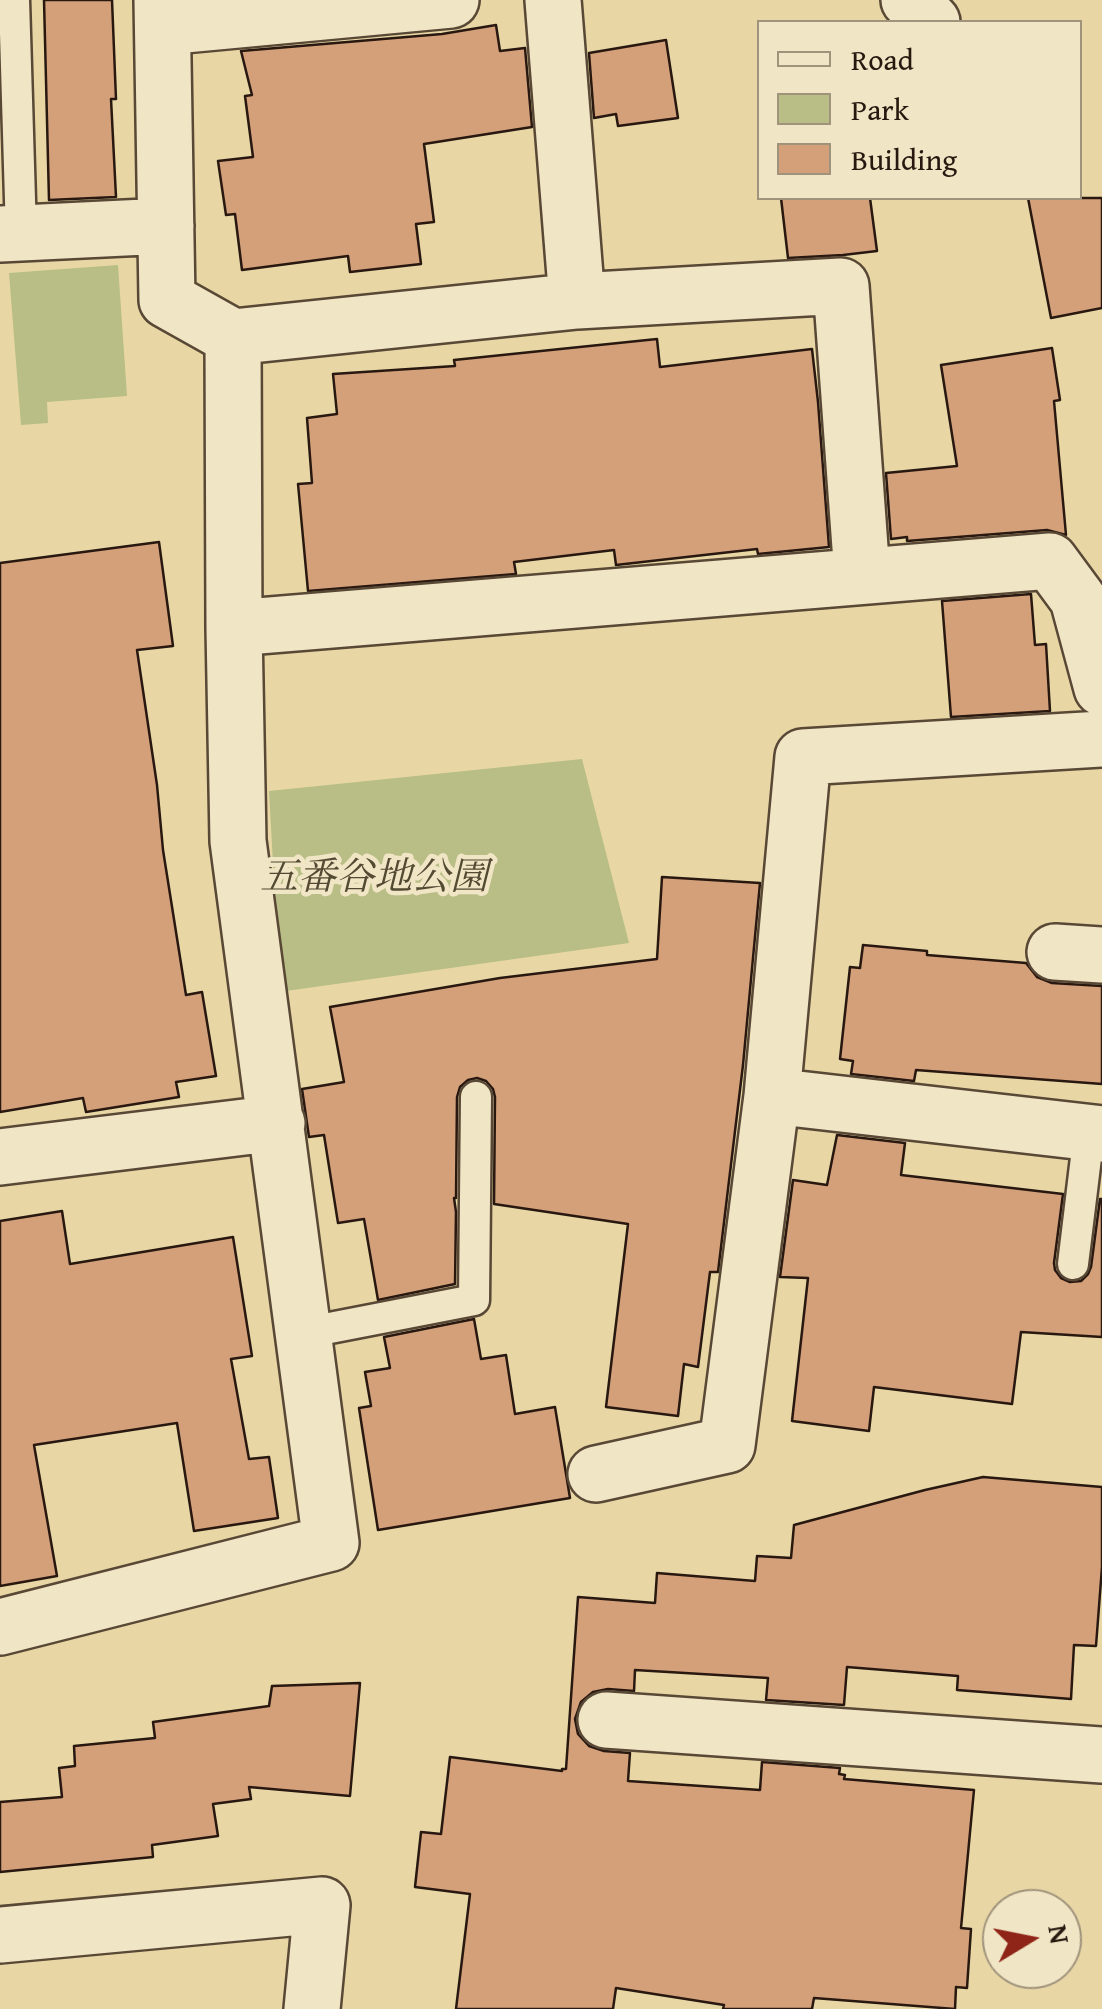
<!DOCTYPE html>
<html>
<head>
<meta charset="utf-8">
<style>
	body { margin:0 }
	#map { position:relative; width:1102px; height:2009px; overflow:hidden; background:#e8d7a5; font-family:"Gentium Book Plus",serif }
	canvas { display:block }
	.legend { position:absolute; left:757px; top:20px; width:325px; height:180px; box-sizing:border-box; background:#f0e5c4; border:2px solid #a0937c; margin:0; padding:12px 18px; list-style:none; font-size:30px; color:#281810 }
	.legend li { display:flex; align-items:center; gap:20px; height:50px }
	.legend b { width:50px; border:2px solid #a0937c }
	.north { position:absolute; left:982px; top:1889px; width:100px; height:100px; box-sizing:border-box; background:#f0e5c4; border:2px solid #a0937c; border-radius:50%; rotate:80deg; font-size:28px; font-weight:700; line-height:40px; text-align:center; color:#281810 }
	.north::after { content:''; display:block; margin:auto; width:35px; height:45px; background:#8f2418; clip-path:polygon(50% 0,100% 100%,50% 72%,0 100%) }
</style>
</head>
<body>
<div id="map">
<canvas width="1102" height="2009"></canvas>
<ul class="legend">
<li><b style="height:12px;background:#f0e5c4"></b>Road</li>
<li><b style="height:28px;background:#b8be85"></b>Park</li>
<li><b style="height:28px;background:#d4a07a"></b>Building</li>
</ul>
<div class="north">N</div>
</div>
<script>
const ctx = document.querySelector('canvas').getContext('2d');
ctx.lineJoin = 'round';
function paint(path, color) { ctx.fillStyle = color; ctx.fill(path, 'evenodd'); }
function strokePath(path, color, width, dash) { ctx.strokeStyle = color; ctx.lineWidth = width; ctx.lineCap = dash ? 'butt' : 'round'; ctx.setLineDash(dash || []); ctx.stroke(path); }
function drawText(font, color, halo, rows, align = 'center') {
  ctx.font = font + ' "Gentium Book Plus","Noto Serif JP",serif'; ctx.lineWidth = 9; ctx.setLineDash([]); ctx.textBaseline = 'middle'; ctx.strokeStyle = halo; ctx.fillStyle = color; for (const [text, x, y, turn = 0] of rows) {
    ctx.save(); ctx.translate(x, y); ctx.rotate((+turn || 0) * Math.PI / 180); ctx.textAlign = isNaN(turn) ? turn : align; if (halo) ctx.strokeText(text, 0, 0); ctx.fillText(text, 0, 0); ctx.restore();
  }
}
paint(new Path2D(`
	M118 265 127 396 47 402 48 423 21 425 9 273Z
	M582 759 629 943 286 991 275 900 269 791Z`), '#b8be85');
const building = new Path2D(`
	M44 0H112L116 99H111L116 197 49 200Z
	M496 25 500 51 525 48 532 127 424 144 434 222 416 224 421 264 350 272 348 256 242 270 235 214 226 215 218 161 253 157 245 96 252 95 241 51 442 34Z
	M666 40 678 118 618 126 616 114 594 118 589 53Z
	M781 198H870L877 251 843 255 788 258Z
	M1028 198H1102V308L1051 318Z
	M657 339 660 367 812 349 818 402 829 547 758 554 757 549 616 565 614 550 514 562 516 574 308 591 298 484 312 483 307 418 337 414 333 374 455 366 454 360Z
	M1052 348 1060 400 1054 401 1066 535 1047 530 907 541V537L891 539 886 473 957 466 941 365Z
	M159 542 173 646 137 650 157 785 163 850 186 995 202 992 216 1076 176 1082 179 1097 86 1112 83 1098 0 1112V563Z
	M1031 594 1035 645 1046 644 1050 711 951 717 942 601Z
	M662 877 760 883 743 1065 718 1272H710L698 1367 684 1364 678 1416 606 1407 628 1224 494 1204 495 1097 493 1089 486 1081 477 1078 468 1080 460 1087 457 1097 456 1198H454L456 1212 455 1284 378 1300 364 1219 338 1223 324 1135 309 1137 302 1089 344 1082 330 1007 500 978 657 959Z
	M863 945 927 951V955L1026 963 1037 977 1052 983 1102 986V1084L916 1070 914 1081 851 1074 853 1061 840 1059 850 967 860 968Z
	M837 1135 905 1143 901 1175 1063 1194 1054 1263 1055 1270 1061 1278 1070 1282 1081 1281 1088 1274 1091 1267 1100 1199H1102V1337L1021 1332 1012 1404 874 1387 869 1431 792 1421 808 1278 780 1277 793 1180 827 1185Z
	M62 1211 70 1264 233 1237 252 1356 231 1359 249 1459 269 1457 278 1518 194 1531 177 1423 34 1445 57 1576 0 1586V1221Z
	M474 1319 481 1359 506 1355 515 1414 555 1407 570 1498 378 1530 359 1408 371 1406 365 1372 390 1368 384 1337Z
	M983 1477 1102 1487V1567L1096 1646 1074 1645 1071 1699 957 1690 958 1676 847 1667 844 1705 766 1700 768 1678 635 1670 634 1691 608 1689 593 1692 581 1702 575 1719 578 1734 589 1746 604 1751 630 1753 628 1781 760 1790 762 1762 840 1768 839 1774 845 1775 844 1779 974 1790 961 1928 971 1929 967 1988 956 1987 955 2009 814 1998 812 2009H723L724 2005 616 1988 613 2009H456L470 1894 415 1887 421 1832 441 1834 450 1757 562 1771V1769H566L578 1597 655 1603 657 1573 755 1581 757 1556 791 1558 794 1525 925 1490Z
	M360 1683 350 1796 249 1787 251 1799 213 1804 218 1836 152 1845 153 1857 0 1872V1802L62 1797 59 1768 75 1766 74 1746 155 1738 153 1722 269 1706 272 1686Z`);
paint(building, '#d4a07a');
strokePath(building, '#281810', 2.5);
const service = new Path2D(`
	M14 0 21 233
	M1073 1264 1089 1133
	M304 1333 474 1300 476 1097`);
const minor = new Path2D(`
	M162 0 167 300 233 337 577 301 841 286 862 575
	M553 0 577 301
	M909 0 932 22
	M163 27 451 0
	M0 234 166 226
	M234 628 1050 561 1078 599 1102 688
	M1055 952 1102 955
	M772 1096 1102 1134
	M0 1157 277 1123
	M596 1474 727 1445 772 1096 803 757 1102 739
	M0 1627 331 1543 238 841 234 628 233 337
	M606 1720 1102 1755
	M0 1935 322 1905 312 2009`);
strokePath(service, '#584835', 35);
strokePath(minor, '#584835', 60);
strokePath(service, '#f0e5c4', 30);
strokePath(minor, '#f0e5c4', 55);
drawText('italic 38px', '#534a33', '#f0e5c4', [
	["五番谷地公園",374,879]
]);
</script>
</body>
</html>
